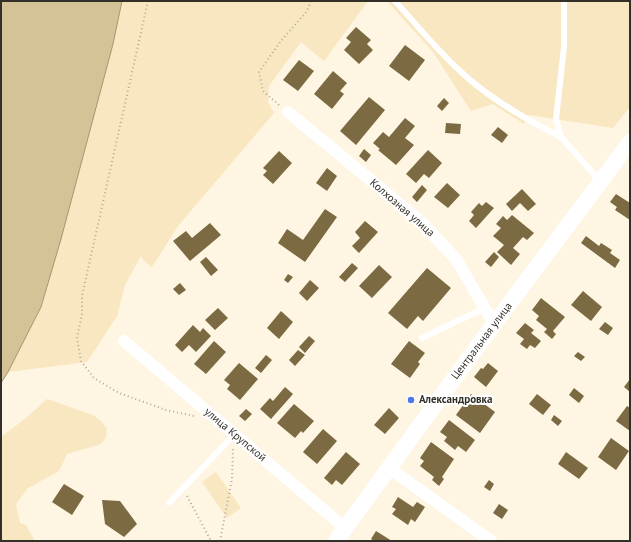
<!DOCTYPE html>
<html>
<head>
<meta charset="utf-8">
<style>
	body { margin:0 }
	#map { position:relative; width:631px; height:542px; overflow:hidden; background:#fef5e2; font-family:"PT Sans",sans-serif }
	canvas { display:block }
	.frame { position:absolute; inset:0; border:2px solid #333029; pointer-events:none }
</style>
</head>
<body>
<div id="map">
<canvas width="631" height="542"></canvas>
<div class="frame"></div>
</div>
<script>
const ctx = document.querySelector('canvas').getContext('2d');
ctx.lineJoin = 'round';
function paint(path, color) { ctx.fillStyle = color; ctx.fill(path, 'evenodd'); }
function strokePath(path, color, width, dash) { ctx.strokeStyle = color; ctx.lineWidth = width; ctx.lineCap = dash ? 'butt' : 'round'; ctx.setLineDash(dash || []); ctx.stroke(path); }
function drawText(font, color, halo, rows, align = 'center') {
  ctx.font = font + ' "PT Sans",sans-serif'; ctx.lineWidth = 4; ctx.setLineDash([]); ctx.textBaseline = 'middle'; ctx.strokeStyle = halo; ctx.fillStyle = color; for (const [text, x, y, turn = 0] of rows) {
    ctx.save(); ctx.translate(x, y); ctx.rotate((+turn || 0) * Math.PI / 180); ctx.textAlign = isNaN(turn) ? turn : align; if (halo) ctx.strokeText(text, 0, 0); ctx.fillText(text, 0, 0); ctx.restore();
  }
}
paint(new Path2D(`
	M122 1H368L324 61 301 42 269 86 268 102 274 113 178 226 152 267 145 262 141 256 125 285 117 316 87 362 8 372 41 307 113 44Z
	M387 1H630V107L613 128 529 115 524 124 493 104 471 111 433 52Z
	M47 399 93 415 101 421 107 429 106 437 101 444 67 454 59 471 28 488 16 504 20 523 26 525 35 541H1V437L26 418Z
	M216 472 241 508 227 518 202 482Z`), '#f8e7c0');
const water = new Path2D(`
	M1 1H122L113 44 61 239 41 307 8 372 1 383Z`);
paint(water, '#d5c296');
strokePath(water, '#a49675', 1);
paint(new Path2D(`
	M356 27 371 40 367 44 373 50 359 64 344 50 351 42 346 38Z
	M405 45 425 60 409 81 389 66Z
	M299 60 314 71 298 91 283 80Z
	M333 71 347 83 340 91 344 94 332 109 314 94Z
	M369 97 385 110 356 145 340 131Z
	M444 98 449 103 442 111 437 106Z
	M405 118 415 126 405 138 414 145 396 165 378 150 380 149 373 143 383 132 389 137Z
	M446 123 461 124 460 134 445 133Z
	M498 127 508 135 502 143 491 135Z
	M364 149 371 155 366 162 359 156Z
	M428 150 442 163 429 178 424 174 416 183 406 174Z
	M279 151 292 163 273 184 263 175 267 171 263 168Z
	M327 168 337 176 327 191 316 183Z
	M447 183 460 195 448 208 434 197Z
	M422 185 427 190 417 202 412 197Z
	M522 189 536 204 528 211 520 203 512 211 506 204Z
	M616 194 630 203V220L615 210 617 207 610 202Z
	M486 202 494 208 476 228 469 221 474 215 471 212 479 203 482 206Z
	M325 209 337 217 305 262 278 243 287 229 303 240Z
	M512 215 534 233 527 240 523 237 513 248 520 254 511 265 497 252 504 245 493 236 501 228 496 224 503 216 507 220Z
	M365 221 378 232 359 253 352 246 360 238 355 232Z
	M210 223 221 235 190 261 173 241 186 231 192 238Z
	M586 236 599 246 601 243 612 250 610 253 620 260 615 268 581 243Z
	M494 252 499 257 491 267 485 262Z
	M206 257 218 270 211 276 200 262Z
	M352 263 358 268 345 282 339 277Z
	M379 265 392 277 372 298 359 286Z
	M427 268 451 288 423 321 418 316 407 329 388 313Z
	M288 274 293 277 288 283 284 280Z
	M310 280 319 288 307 301 299 293Z
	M180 283 186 290 179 295 173 289Z
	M583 291 602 307 591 321 571 305Z
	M541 298 565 317 553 331 556 334 552 339 544 332 547 329 536 320 539 316 532 310Z
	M218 308 228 318 215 330 205 320Z
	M281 311 293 322 279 339 267 328Z
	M605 322 613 328 608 335 599 329Z
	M525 323 534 330 531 333 541 341 535 348 530 345 527 349 520 344 524 339 516 333Z
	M193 325 200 332 203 328 211 336 196 352 189 345 182 352 175 345Z
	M309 336 315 341 305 353 299 347Z
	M214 341 226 352 206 374 194 364Z
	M409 341 425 353 418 362 420 364 410 378 391 364Z
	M298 350 305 355 295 366 289 360Z
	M578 352 585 357 581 361 574 356Z
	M266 355 272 360 261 373 255 368Z
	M239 363 258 379 240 400 227 389 230 385 224 380Z
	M488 363 498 371 486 387 474 377 481 368 483 369Z
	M630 379V392L624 387Z
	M285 387 293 394 271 419 260 409 270 398 273 401Z
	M574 388 584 396 579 403 569 395Z
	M471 394 495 412 480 433 456 415Z
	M537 394 551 405 543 415 529 404Z
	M294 404 314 421 303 433 301 431 295 438 277 423Z
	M627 406 630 408V431L616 421Z
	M389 408 399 418 385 434 374 425Z
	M246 409 252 414 245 421 239 416Z
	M554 415 562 421 558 426 551 420Z
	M449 420 475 440 466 452 458 446 455 450 444 441 447 437 440 432Z
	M323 429 337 441 317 464 303 452Z
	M611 438 629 451 616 470 598 457Z
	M431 442 454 459 442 477 444 479 439 486 432 480 434 477 420 466 424 461 420 458Z
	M346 452 360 464 342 485 336 480 332 485 324 478Z
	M566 452 588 468 579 479 558 464Z
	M489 480 494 484 490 491 484 487Z
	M64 484 84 496 72 515 52 502Z
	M398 497 413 507 417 502 425 507 415 522 411 519 408 525 392 514 396 509 392 507Z
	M102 500 120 501 137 524 124 537 105 524Z
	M499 504 508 510 502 519 493 513Z
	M376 531 392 541H374L371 539Z`), '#7c6b42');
strokePath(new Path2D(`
	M148 1 82 296V314L77 338 81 361 94 378 119 393 166 410 194 416
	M279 105 263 91 259 72 281 41 307 11 311 1
	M187 496 211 541
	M220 541 232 479 233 449`), '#b1ab9c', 2, [1, 3]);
strokePath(new Path2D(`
	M395 1C416 24 436 49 459 70 488 98 525 119 561 137
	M564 1V47L556 119 561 137 600 181
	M422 338 485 308
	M169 503 234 435`), '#fff', 6);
strokePath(new Path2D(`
	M288 112 420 221 456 259 494 324
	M124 341 345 528
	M389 468 491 541`), '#fff', 12);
strokePath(new Path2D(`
	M336 541 472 354 630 142`), '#fff', 16);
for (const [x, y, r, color] of [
	[411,400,4,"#5075e9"]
]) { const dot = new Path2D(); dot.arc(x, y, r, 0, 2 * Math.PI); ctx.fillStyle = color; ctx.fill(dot); strokePath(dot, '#fff', 1.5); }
drawText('11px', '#333029', '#fff', [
	["Колхозная улица",402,208,41],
	["Центральная улица",482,341,-53],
	["улица Крупской",235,435,40]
]);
drawText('bold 11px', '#333029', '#fff', [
	["Александровка",419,400]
], 'left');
</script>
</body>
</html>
